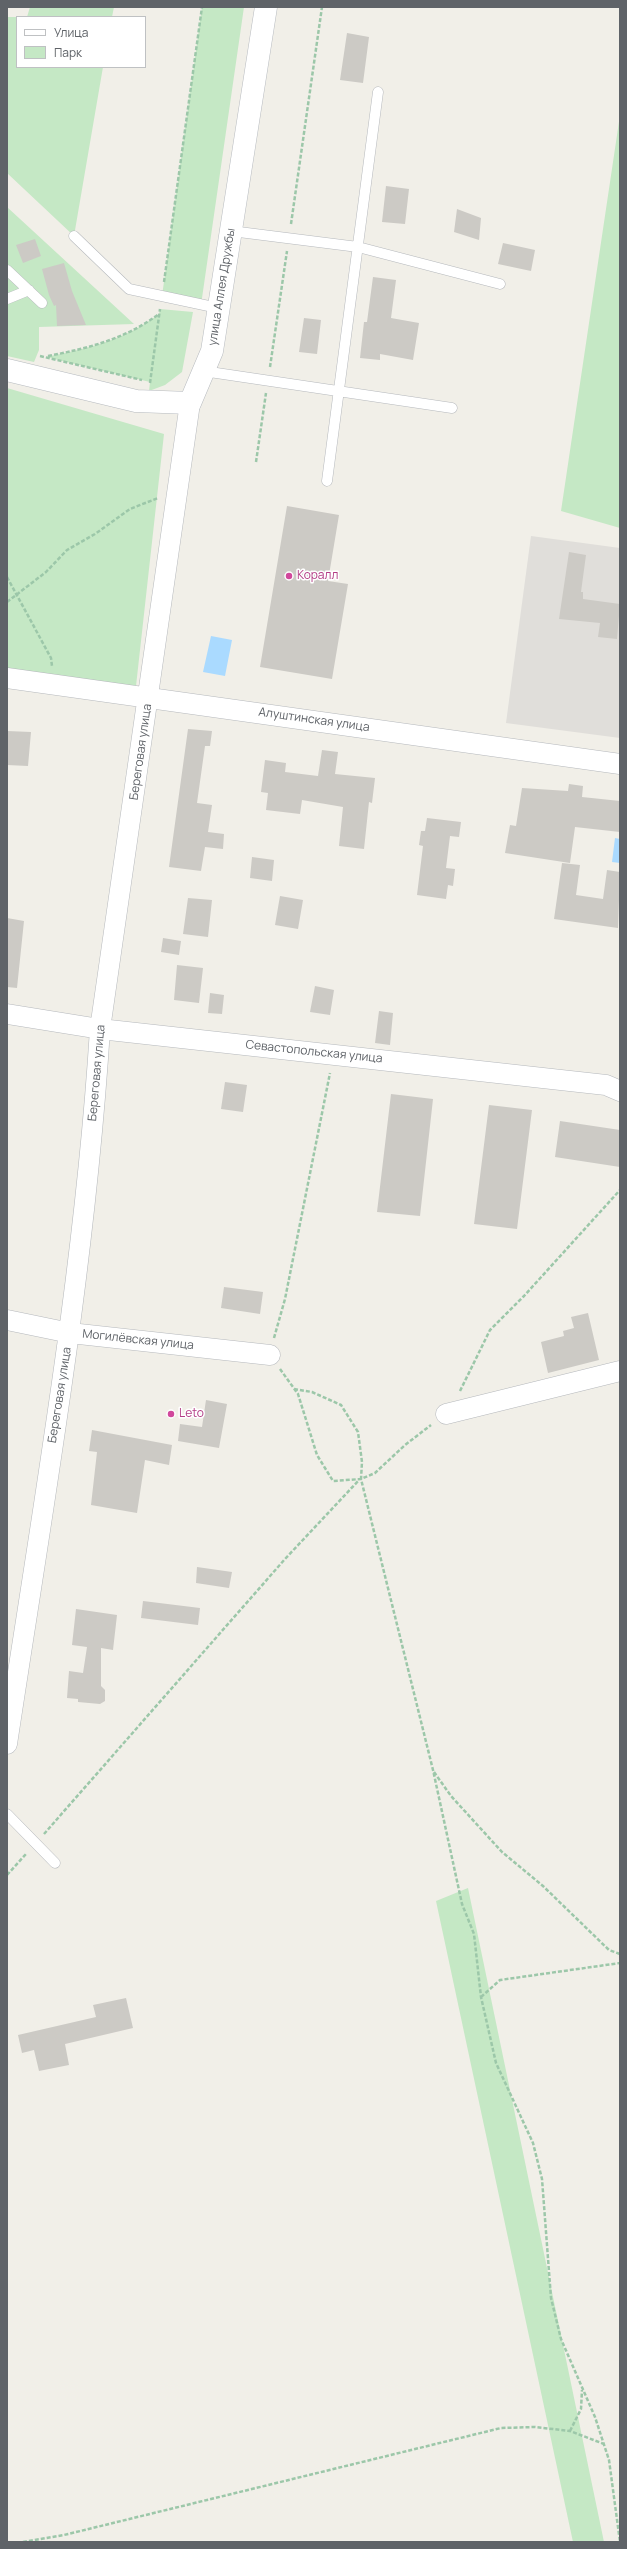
<!DOCTYPE html>
<html>
<head>
<meta charset="utf-8">
<style>
	body { margin:0 }
	#map { position:relative; width:627px; height:2549px; overflow:hidden; background:#f1efe8; font-family:Manrope,sans-serif }
	canvas { display:block }
	.frame { position:absolute; inset:0; border:8px solid #5f6368; pointer-events:none }
	.legend { position:absolute; left:16px; top:16px; width:130px; height:52px; box-sizing:border-box; background:#fff; border:1px solid #bfc1c3; margin:0; padding:5px 7px; list-style:none; font-size:12px; color:#5f6368 }
	.legend li { display:flex; align-items:center; gap:8px; height:20px }
	.legend b { width:20px; border:1px solid #bfc1c3 }
</style>
</head>
<body>
<div id="map">
<canvas width="627" height="2549"></canvas>
<div class="frame"></div>
<ul class="legend">
<li><b style="height:5px;background:#fff"></b>Улица</li>
<li><b style="height:11px;background:#c5e8c5"></b>Парк</li>
</ul>
</div>
<script>
const ctx = document.querySelector('canvas').getContext('2d');
ctx.lineJoin = 'round';
function paint(path, color) { ctx.fillStyle = color; ctx.fill(path, 'evenodd'); }
function strokePath(path, color, width, dash) { ctx.strokeStyle = color; ctx.lineWidth = width; ctx.lineCap = dash ? 'butt' : 'round'; ctx.setLineDash(dash || []); ctx.stroke(path); }
function drawText(font, color, halo, rows, align = 'center') {
  ctx.font = font + ' Manrope,sans-serif'; ctx.lineWidth = 3; ctx.setLineDash([]); ctx.textBaseline = 'middle'; ctx.strokeStyle = halo; ctx.fillStyle = color; for (const [text, x, y, turn = 0] of rows) {
    ctx.save(); ctx.translate(x, y); ctx.rotate((+turn || 0) * Math.PI / 180); ctx.textAlign = isNaN(turn) ? turn : align; if (halo) ctx.strokeText(text, 0, 0); ctx.fillText(text, 0, 0); ctx.restore();
  }
}
paint(new Path2D(`
	M531 536 620 548V738L506 723Z`), '#e0deda');
paint(new Path2D(`
	M30 7H114L112 17H27Z
	M202 7H244L201 305 162 296Z
	M7 17H17V67H103L74 236 7 173Z
	M620 115V528L561 511Z
	M7 207 134 324 39 327V350L34 362 7 356Z
	M160 309 193 312 182 372 165 385 149 391 150 382 46 357C89 348 123 341 159 314Z
	M7 388 164 434 136 686 7 670Z
	M468 1888 604 2542H573L436 1901Z`), '#c5e8c5');
paint(new Path2D(`
	M211 636 232 640 225 676 203 672Z
	M615 838 620 839V863L612 862Z`), '#aadaff');
paint(new Path2D(`
	M347 33 369 37 363 83 340 80Z
	M386 186 409 189 405 224 382 222Z
	M457 209 481 218 479 240 454 232Z
	M35 239 41 256 23 263 16 245Z
	M503 243 535 250 531 271 498 264Z
	M64 263 72 291 86 325 57 326 56 305 54 306 49 295 42 269Z
	M373 277 396 280 391 318 419 323 413 360 380 354V360L360 358 364 322H367Z
	M304 318 321 320 317 354 299 352Z
	M287 506 339 515 328 581 348 584 332 679 260 667Z
	M569 552 586 555 581 592H583V599L620 604 617 639 598 637 600 623 559 619Z
	M188 729 212 731 210 746H205L197 803 212 805 208 832 224 834 223 849 205 847 201 871 169 867Z
	M7 731 31 732 28 766 7 765Z
	M322 750 338 752 335 774 375 778 372 803 369 802 364 849 339 846 343 807 302 800 300 814 266 810 268 793 261 792 265 760 286 763 285 772 318 776Z
	M569 784 583 786 582 797 620 801V832L575 827 570 863 505 853 510 825 516 826 522 788 568 791Z
	M427 818 461 822 459 837 450 836 446 868 455 869 453 886 448 885 446 899 417 895 423 846 419 845 421 831H425Z
	M252 857 274 860 272 881 250 878Z
	M562 863 580 865 576 895 603 899 607 870 620 872 618 928 554 919Z
	M280 896 303 900 298 929 275 925Z
	M188 898 212 900 208 937 183 934Z
	M7 918 24 921 17 988 7 987Z
	M163 938 181 941 179 955 161 952Z
	M177 965 203 968 199 1003 174 1000Z
	M315 986 334 990 330 1015 310 1012Z
	M210 993 224 995 222 1014 208 1013Z
	M379 1011 393 1013 390 1045 375 1043Z
	M225 1082 247 1085 243 1112 221 1109Z
	M391 1094 433 1099 420 1216 377 1212Z
	M489 1105 532 1110 517 1229 474 1224Z
	M560 1121 620 1130V1167L555 1157Z
	M224 1287 263 1292 260 1314 221 1308Z
	M588 1313 599 1360 548 1373 541 1342 564 1336 563 1331 574 1328 571 1317Z
	M206 1400 227 1404 219 1448 178 1441 180 1424 202 1427Z
	M92 1430 172 1445 169 1465 145 1460 137 1513 91 1505 97 1452 89 1451Z
	M197 1567 232 1572 229 1588 196 1583Z
	M143 1601 200 1608 198 1625 141 1618Z
	M76 1609 117 1615 113 1650 101 1648V1686L105 1690V1701L100 1704 78 1702V1699L67 1698 69 1671 83 1673 87 1647 72 1645Z
	M126 1998 133 2028 65 2044 69 2065 39 2071 34 2050 22 2053 18 2035 96 2017 93 2005Z`), '#cccac5');
const service = new Path2D(`
	M231 231 358 247 500 284
	M74 236 129 289 218 308
	M7 270 42 303
	M7 299 29 290
	M203 371 452 408
	M327 481 378 92
	M7 1814 55 1863`);
const minor = new Path2D(`
	M7 678 620 764
	M7 1014 100 1029 606 1085 620 1091
	M7 1320 70 1333 270 1355
	M446 1414 620 1371
	M7 1744C43 1506 85 1269 100 1029L190 403`);
const secondary = new Path2D(`
	M7 370 136 401 190 403 212 351 266 7`);
strokePath(service, '#b5b8bc', 11);
strokePath(minor, '#b5b8bc', 21);
strokePath(secondary, '#b6babf', 23);
strokePath(new Path2D(`
	M291 224 322 7
	M164 282 202 7
	M40 356 142 380
	M48 356C89 348 125 339 159 314
	M270 367 287 251
	M150 383 160 309
	M256 462 266 393
	M7 577 51 658 52 666
	M7 602 46 572 67 550 95 534 130 509 158 498
	M274 1338 285 1299 330 1073
	M280 1369 298 1394 317 1455 333 1481 361 1479 375 1473 405 1445 431 1425
	M294 1389 312 1392 341 1405 358 1432 362 1462 361 1479 433 1770 462 1904 474 1934 481 1997 496 2063 533 2143 542 2179 551 2298 561 2339 595 2417 609 2460 620 2542
	M460 1391 490 1330 524 1296 620 1190
	M434 1772 451 1796 502 1852 543 1886 609 1950 620 1954
	M44 1834 285 1559 360 1479
	M7 1875 26 1854
	M481 1997 500 1980 620 1963
	M570 2431 581 2409 582 2390
	M23 2542 64 2535 501 2428 535 2427 570 2431 604 2444`), '#9cc7a9', 2.5, [4, 2]);
strokePath(service, '#fff', 10);
strokePath(minor, '#fff', 20);
strokePath(secondary, '#fff', 22);
for (const [x, y, r, color] of [
	[289,576,4,"#d1479c"],
	[171,1414,4,"#d1479c"]
]) { const dot = new Path2D(); dot.arc(x, y, r, 0, 2 * Math.PI); ctx.fillStyle = color; ctx.fill(dot); strokePath(dot, '#fff', 1.5); }
drawText('12px', '#5f6368', '#fff', [
	["улица Аллея Дружбы",222,287,-81],
	["Алуштинская улица",314,720,8],
	["Береговая улица",141,752,-82],
	["Севастопольская улица",314,1052,6],
	["Береговая улица",97,1073,-85],
	["Могилёвская улица",138,1340,6],
	["Береговая улица",60,1395,-81]
]);
drawText('12px', '#b23c85', '#fff', [
	["Коралл",297,576],
	["Leto",179,1414]
], 'left');
</script>
</body>
</html>
